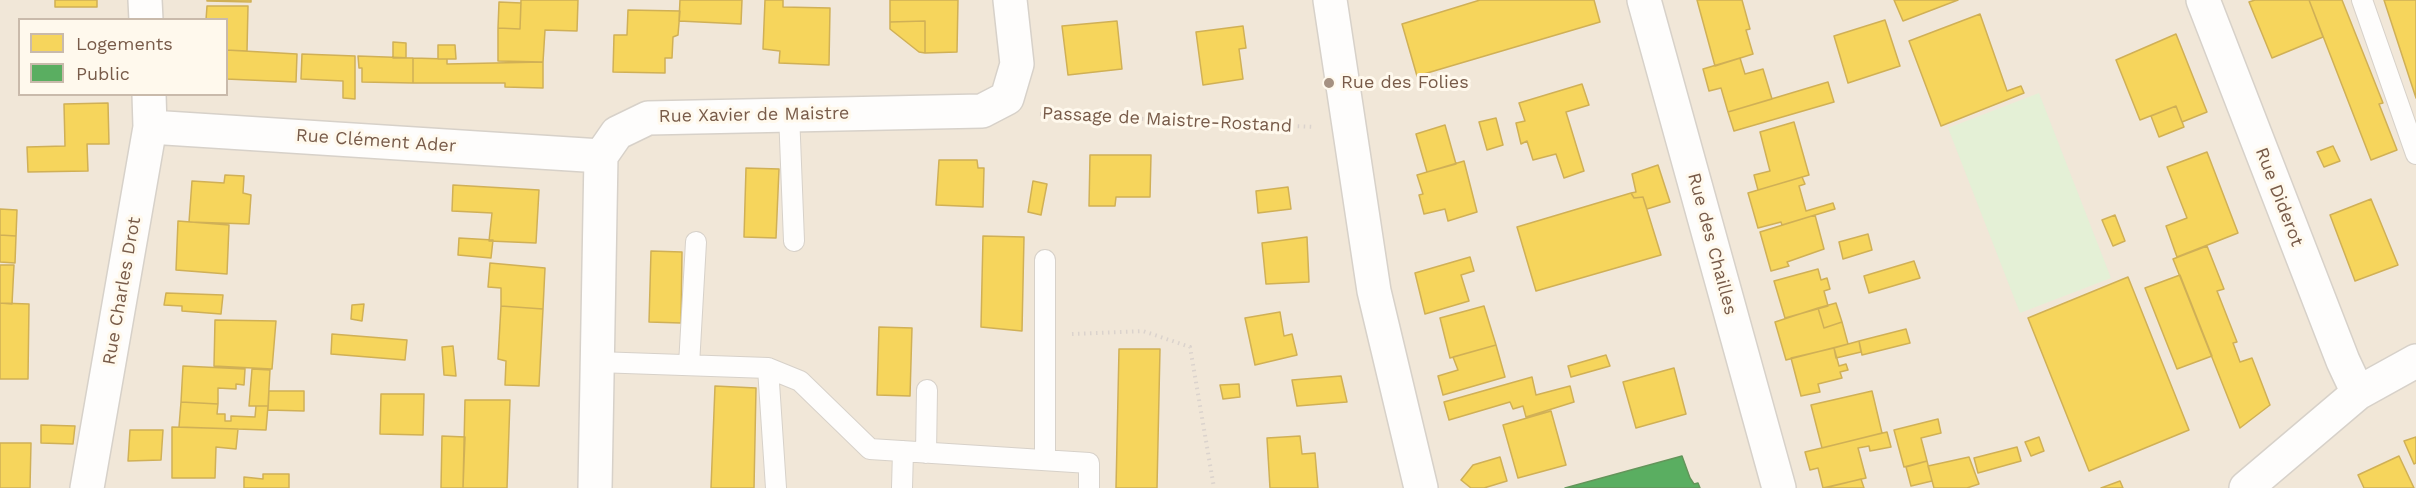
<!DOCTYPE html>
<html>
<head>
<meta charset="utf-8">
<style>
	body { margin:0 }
	#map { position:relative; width:2416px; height:488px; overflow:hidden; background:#f8f4eb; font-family:"Work Sans",sans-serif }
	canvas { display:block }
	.legend { position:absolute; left:18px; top:18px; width:210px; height:78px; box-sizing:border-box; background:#fff9ed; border:2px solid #c9baab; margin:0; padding:8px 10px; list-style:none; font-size:18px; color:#785b49 }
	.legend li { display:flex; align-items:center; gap:12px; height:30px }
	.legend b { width:30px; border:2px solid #c9baab }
</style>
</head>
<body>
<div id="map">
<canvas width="2416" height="488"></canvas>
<ul class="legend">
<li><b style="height:16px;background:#f6d55c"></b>Logements</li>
<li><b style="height:16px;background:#5aae61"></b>Public</li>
</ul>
</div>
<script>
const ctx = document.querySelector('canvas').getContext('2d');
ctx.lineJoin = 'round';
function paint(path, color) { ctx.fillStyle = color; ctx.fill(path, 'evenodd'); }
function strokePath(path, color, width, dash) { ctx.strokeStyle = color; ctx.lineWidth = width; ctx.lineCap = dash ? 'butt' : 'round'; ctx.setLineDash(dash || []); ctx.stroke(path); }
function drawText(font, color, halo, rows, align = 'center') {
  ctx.font = font + ' "Work Sans",sans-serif'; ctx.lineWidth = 6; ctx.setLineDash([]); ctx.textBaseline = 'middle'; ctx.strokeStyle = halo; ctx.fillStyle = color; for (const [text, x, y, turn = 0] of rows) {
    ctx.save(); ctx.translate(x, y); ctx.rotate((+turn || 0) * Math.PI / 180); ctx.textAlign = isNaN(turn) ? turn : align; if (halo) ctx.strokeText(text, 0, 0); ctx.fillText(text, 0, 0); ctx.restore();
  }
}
paint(new Path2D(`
	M0 0H2416V488H0ZM20 20H226V94H20Z`), '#f1e7d8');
paint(new Path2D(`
	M2039 93 2111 278 2020 313 1948 128Z`), '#e4f0d6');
const homes = new Path2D(`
	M55 0H97V7H55Z
	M207 0H251V2L207 1Z
	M521 0H578L577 31 545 30 543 62 498 61V28L520 29Z
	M680 0H742L741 24 679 21Z
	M765 0H783V7L830 8 829 65 779 63 780 51 763 49Z
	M890 0H958L957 52 925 53V21L890 22Z
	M1480 0H1594L1600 22 1417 76 1402 24Z
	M1697 0H1742L1750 29 1746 30 1753 54 1715 66Z
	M1894 0H1958L1903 21Z
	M2255 0H2309L2323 37 2272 58 2249 2Z
	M2309 0H2342L2383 103 2379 104 2397 150 2371 160Z
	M2384 0H2416V98Z
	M499 2 521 3 520 29 498 28Z
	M207 6H248L247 51 226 50V20H206Z
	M628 10 680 11 678 35 673 37 672 58H665V73L613 72 614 35H627Z
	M1980 14 2007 91 2021 86 2024 93 1941 126 1909 41Z
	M1885 20 1900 66 1848 83 1834 36Z
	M925 21V53L919 52 890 29V22Z
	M1117 21 1122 69 1068 75 1062 26Z
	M1243 26 1246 48 1239 49 1243 79 1203 85 1196 32Z
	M2176 34 2207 112 2182 122 2176 106 2140 120 2116 60Z
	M393 42 406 43V58H393Z
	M438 45H455L456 59H438Z
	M226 50 297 54 296 82 226 79Z
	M302 54 355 56V99L343 98V81L301 79Z
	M358 56 413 58V83L362 82V68H359Z
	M413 58 447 59V64L543 62V88L505 87V83H413Z
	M1740 58 1745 74 1763 69 1772 99 1728 112 1721 88 1709 91 1703 69Z
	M1828 82 1834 102 1734 131 1728 112Z
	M1582 84 1589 105 1566 112 1584 171 1564 178 1556 154 1533 160 1527 141 1521 144 1516 123 1525 121 1519 103Z
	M108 103 109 144H87L88 171 28 172 27 147 65 146 64 104Z
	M2176 106 2184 127 2159 137 2151 116Z
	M1496 118 1503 145 1487 150 1479 122Z
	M1794 122 1809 175 1758 190 1754 175 1770 171 1760 132Z
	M1445 125 1456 164 1427 172 1416 134Z
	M2333 146 2340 161 2324 167 2317 152Z
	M2207 152 2238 233 2177 257 2166 226 2187 218 2167 167Z
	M1090 155H1151L1150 197H1116L1115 206H1089Z
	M939 160H977L978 168H984L983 207 936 205Z
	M1464 161 1477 212 1448 221 1445 209 1424 214 1419 195 1423 194 1417 175Z
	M1658 165 1670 202 1647 209 1643 197 1634 198 1631 193 1636 192 1632 174Z
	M746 168 779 169 776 238 744 237Z
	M225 175 244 176 243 193 251 195 249 224 189 222 192 181 224 183Z
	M1802 177 1805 184 1799 186 1806 211 1833 203 1835 209 1782 225 1781 222 1758 228 1748 193Z
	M1033 181 1047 184 1041 215 1028 212Z
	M453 185 539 190 536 243 489 241 492 213 452 211Z
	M1288 187 1291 209 1258 213 1256 191Z
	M1631 193 1634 198 1643 197 1661 255 1536 291 1517 227Z
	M2371 199 2398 265 2355 281 2330 215Z
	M0 209 17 210 16 236 0 235Z
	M1815 215 1824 249 1787 262 1789 266 1771 271 1760 232Z
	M2115 215 2125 241 2113 246 2102 220Z
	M178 221 229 225 227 274 176 270Z
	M1868 234 1872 250 1843 259 1839 242Z
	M0 235 16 236 15 263 0 262Z
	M983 236 1024 237 1022 331 981 327Z
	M1307 237 1309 282 1266 284 1262 243Z
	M459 238 493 240 491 258 458 255Z
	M2207 246 2224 289 2217 291 2237 342 2233 343 2240 362 2252 358 2270 405 2240 428 2173 259Z
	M651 251 682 252 681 323 649 322Z
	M1470 257 1474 271 1461 275 1469 301 1425 314 1415 273Z
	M1914 261 1920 278 1869 293 1864 276Z
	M490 263 545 268 543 309 501 306V288L488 287Z
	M0 265H14L12 304 0 303Z
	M1818 269 1821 280 1827 278 1830 289 1824 291 1828 306 1785 318 1774 281Z
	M2180 275 2212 356 2177 369 2145 288Z
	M2128 277 2189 430 2089 471 2028 318Z
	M166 293 223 295 221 314 182 311V306L164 305Z
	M0 303 29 304 28 379H0Z
	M1836 303 1842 322 1824 328 1818 308Z
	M364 304 362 321 351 319 352 305Z
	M501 306 543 309 539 386 505 385 506 361 498 359Z
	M1484 306 1496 345 1450 358 1440 318Z
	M1818 308 1824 328 1842 322 1848 344 1786 360 1775 322Z
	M1280 312 1284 336 1292 334 1297 355 1255 365 1245 318Z
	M215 320 276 321 272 369 214 366Z
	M879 327 912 328 910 396 877 395Z
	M1906 329 1910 343 1862 355 1859 341Z
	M332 334 407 340 405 360 331 354Z
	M1859 341 1861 352 1836 358 1834 348Z
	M1496 345 1505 377 1443 395 1438 376 1458 370 1453 357Z
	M453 346 456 376 444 375 442 347Z
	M1834 348 1839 366 1846 364 1848 370 1840 372 1842 378 1818 384 1820 392 1801 396 1791 358Z
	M1119 349H1160L1157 488H1116Z
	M1606 355 1610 366 1571 377 1568 366Z
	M183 366 245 369 244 385 236 384V389L218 388V404L181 402Z
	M1674 368 1686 414 1636 428 1623 382Z
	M252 369 270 370 268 406H249Z
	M1341 376 1347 402 1297 406 1292 380Z
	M1532 377 1536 395 1570 386 1574 402 1526 417 1523 406 1513 409 1510 402 1449 420 1444 402Z
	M1239 384 1240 397 1223 399 1220 385Z
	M715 386 756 388 754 488H711Z
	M269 391H304V411L268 410Z
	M1872 391 1882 433 1822 448 1811 405Z
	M381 394H424L423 435 380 434Z
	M465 400H510L507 488H463Z
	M181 402 218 404 217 414H225V421H231V416L255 417 256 406H268L266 430 179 427Z
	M1551 411 1566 465 1518 478 1503 425Z
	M1938 419 1941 433 1921 438 1927 461 1904 467 1894 430Z
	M41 425 75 426 73 444 41 443Z
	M172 427 238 429 236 449 216 447 215 478H172Z
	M130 430H163L161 460 128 461Z
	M1887 432 1891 447 1870 451 1869 446 1858 448 1866 478 1823 488 1818 468 1810 470 1805 452Z
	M442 436 465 437 463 488H441Z
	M1300 436 1302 454 1315 453 1318 488H1270L1267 438Z
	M2039 437 2044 451 2031 456 2025 442Z
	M2416 437V463L2414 464 2404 441Z
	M0 443H31L30 488H0Z
	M2017 447 2021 461 1978 473 1974 458Z
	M2399 456 2414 488H2364L2358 475Z
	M1500 457 1507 481 1484 488H1471L1461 480 1473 465Z
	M1969 457 1979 484 1967 488H1934L1928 466Z
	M1927 461 1932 481 1911 486 1906 467Z
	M263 474H289V488H244V477L263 479Z
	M1861 479 1864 488H1825Z
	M2120 481 2123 488H2101Z`);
paint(homes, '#f6d55c');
strokePath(homes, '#d0b056', 1.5);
const public = new Path2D(`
	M1682 456 1690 478 1694 484 1698 483 1700 488H1565Z`);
paint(public, '#5aae61');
strokePath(public, '#63955a', 1.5);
const service = new Path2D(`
	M2362 0 2416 154
	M789 113 794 241
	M597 362 768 368 800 381 870 449 1089 463V488
	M689 365 696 242
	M768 368 776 488
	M926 453 927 390
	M1045 460V260
	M902 488 903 451`);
const minor = new Path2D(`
	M145 0 146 20
	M1330 0 1374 291 1421 488
	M1644 0 1779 488
	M2203 0 2343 361 2358 393
	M150 127 601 156
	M87 488 150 127 149 94
	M595 488 601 156 617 133 648 118 982 111 1007 98 1017 64 1010 0
	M2246 488 2358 393 2416 361`);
strokePath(service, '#d7d1c9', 22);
strokePath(minor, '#d7d1c9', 36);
strokePath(new Path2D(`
	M1040 114 1314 127
	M1072 334 1143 331 1190 347 1214 488`), '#dbd3cd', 4, [1.5, 4.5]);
strokePath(service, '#fefdfc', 20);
strokePath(minor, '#fefdfc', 33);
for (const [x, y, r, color] of [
	[1329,83,6,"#a59182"]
]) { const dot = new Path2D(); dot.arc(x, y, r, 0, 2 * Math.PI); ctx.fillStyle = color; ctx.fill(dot); strokePath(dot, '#fff9ed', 2); }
drawText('18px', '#785b49', '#fff9ed', [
	["Rue des Folies",1341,83]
], 'left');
drawText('18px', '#785b49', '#fff9ed', [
	["Rue Xavier de Maistre",754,115,-1],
	["Passage de Maistre-Rostand",1167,120,3],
	["Rue Clément Ader",376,141,4],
	["Rue Diderot",2279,197,69],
	["Rue des Chailles",1712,244,75],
	["Rue Charles Drot",122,291,-80]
]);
</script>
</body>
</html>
